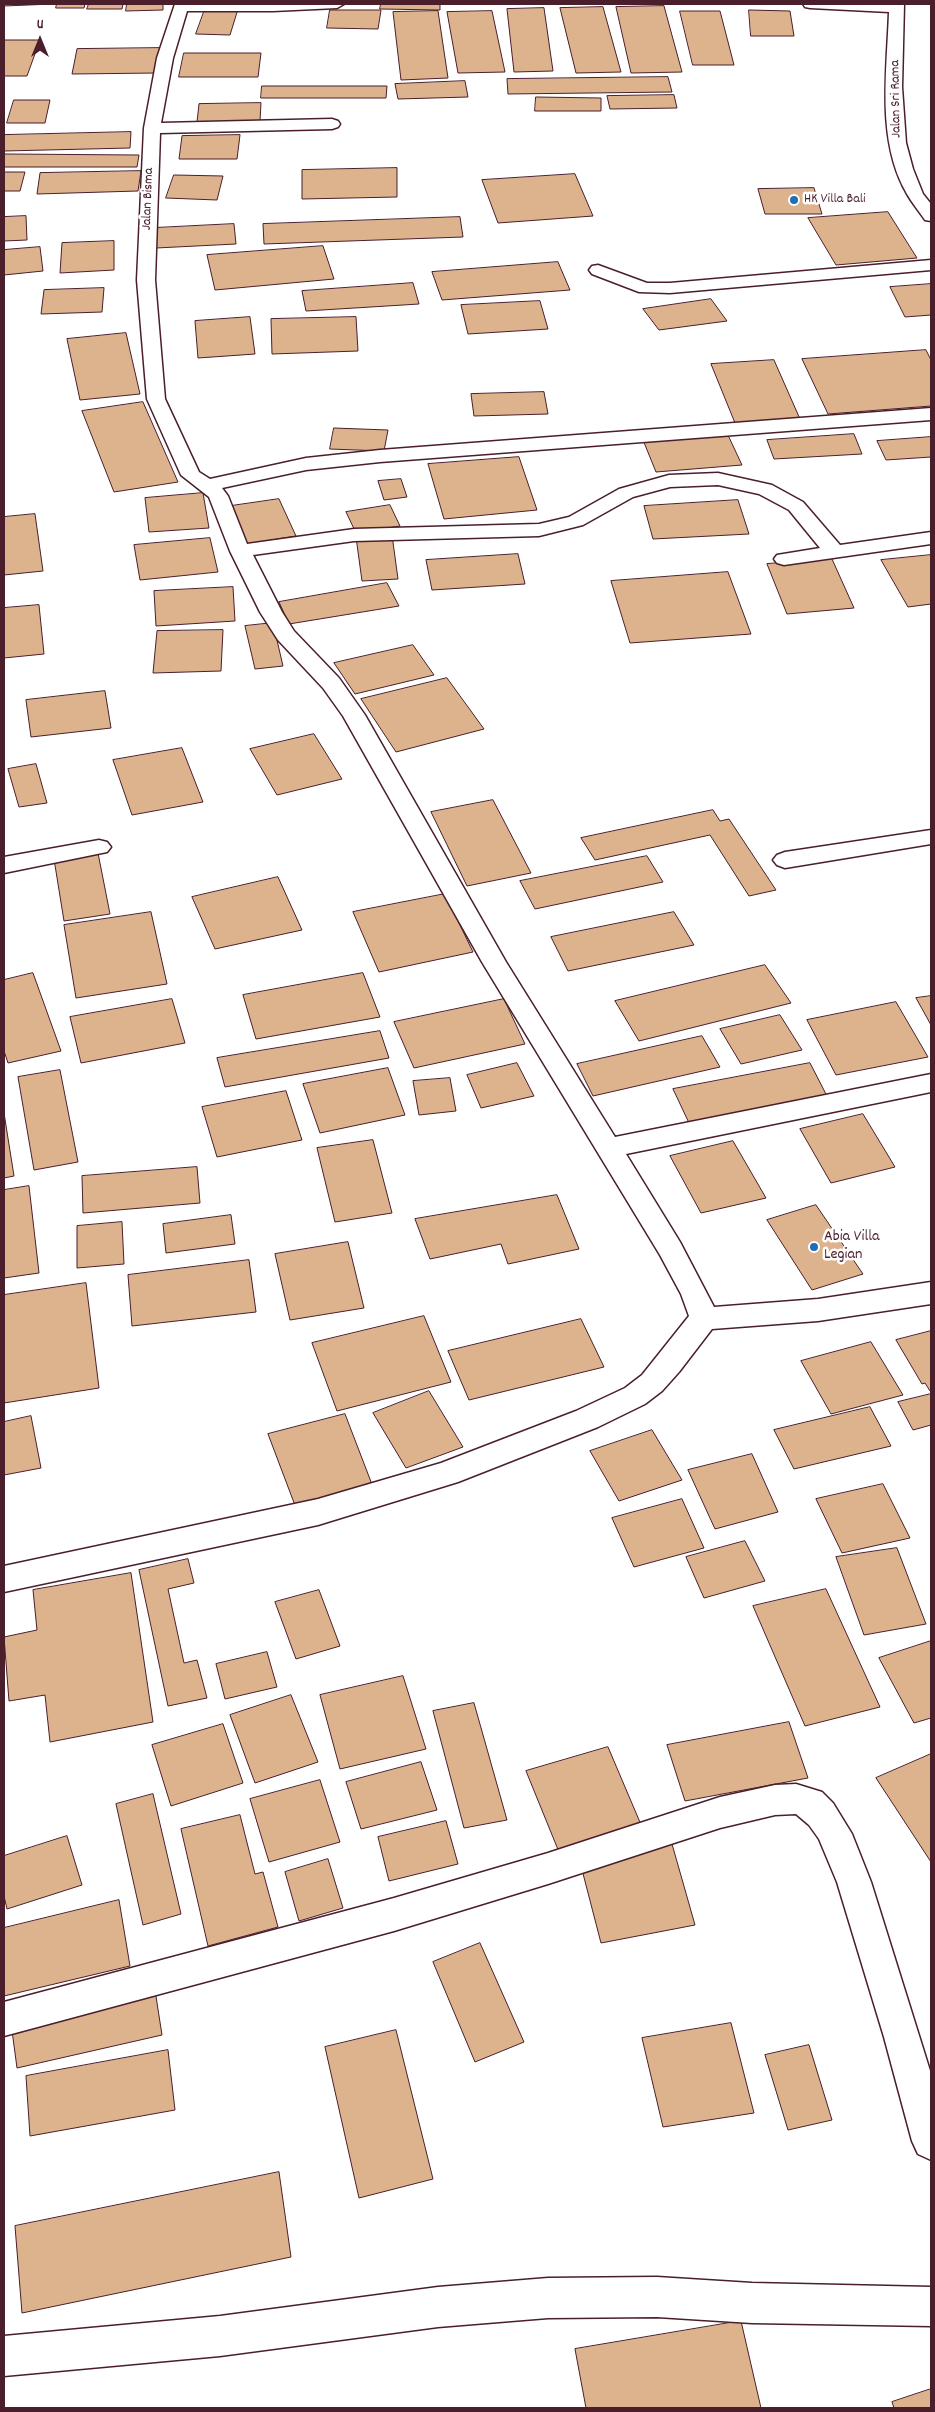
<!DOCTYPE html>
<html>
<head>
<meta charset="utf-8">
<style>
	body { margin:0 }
	#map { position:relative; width:935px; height:2412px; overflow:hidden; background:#fff; font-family:Dekko,sans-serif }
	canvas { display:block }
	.frame { position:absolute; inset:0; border:5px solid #4a1f2b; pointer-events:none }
	.north { position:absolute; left:15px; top:15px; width:50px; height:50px; -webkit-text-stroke:4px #fff; paint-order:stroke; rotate:0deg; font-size:14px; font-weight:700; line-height:20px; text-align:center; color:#4a1f2b }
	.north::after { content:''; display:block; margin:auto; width:18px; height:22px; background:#4a1f2b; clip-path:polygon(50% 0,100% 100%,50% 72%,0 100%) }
</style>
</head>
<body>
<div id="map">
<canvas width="935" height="2412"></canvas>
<div class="frame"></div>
<div class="north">U</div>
</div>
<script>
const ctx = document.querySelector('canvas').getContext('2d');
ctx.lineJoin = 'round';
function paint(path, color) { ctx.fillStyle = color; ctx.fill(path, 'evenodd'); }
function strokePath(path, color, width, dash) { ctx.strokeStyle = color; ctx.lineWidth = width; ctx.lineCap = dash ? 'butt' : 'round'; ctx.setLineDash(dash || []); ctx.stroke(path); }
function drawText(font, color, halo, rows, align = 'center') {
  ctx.font = font + ' Dekko,sans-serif'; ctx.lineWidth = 5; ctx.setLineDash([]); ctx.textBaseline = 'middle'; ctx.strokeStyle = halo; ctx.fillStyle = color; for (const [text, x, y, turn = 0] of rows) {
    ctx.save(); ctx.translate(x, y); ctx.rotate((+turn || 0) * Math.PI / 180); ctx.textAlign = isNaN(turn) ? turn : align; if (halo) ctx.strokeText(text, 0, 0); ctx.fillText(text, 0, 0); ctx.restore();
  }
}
const building = new Path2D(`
	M4 4H53L4 6Z
	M57 4H85L84 8H56Z
	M89 4H123L122 9H87Z
	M127 4H163V10L126 11Z
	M381 4H440V10L380 9Z
	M664 6 682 72 631 73 616 7Z
	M603 7 621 72 576 73 560 8Z
	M544 8 553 71 514 72 507 9Z
	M205 9H238L230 35 196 34Z
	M330 10H381L378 29 327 28Z
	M749 10 790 11 794 36H751Z
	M438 11 448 78 401 80 393 12Z
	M492 11 505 72 458 73 447 12Z
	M680 11H720L734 65H693Z
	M4 40H40L27 76H4Z
	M160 48 157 73 72 74 77 49Z
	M184 53H261L258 77H179Z
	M668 77 672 92 508 94 507 79Z
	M465 81 468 97 398 99 395 84Z
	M262 86H387L386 98H261Z
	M674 95 677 108 610 109 607 96Z
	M536 97 601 98V111H535Z
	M14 100H50L45 123H7Z
	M261 103 260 121 197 122 199 104Z
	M131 132 130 148 4 151V135Z
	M240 135 237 159H179L182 136Z
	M4 154 139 155 137 167H4Z
	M397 168V197L302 199V170Z
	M141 171 138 191 37 194 40 173Z
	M4 172H25L20 191H4Z
	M575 174 593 216 498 223 482 180Z
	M174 175 223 176 217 200 166 198Z
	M814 188 822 214H765L758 189Z
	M888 212 917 258 836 265 808 218Z
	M26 216 27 240 4 241V217Z
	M460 217 463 237 264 244 263 224Z
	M234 224 236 244 156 248 154 228Z
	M114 241V270L60 273 62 243Z
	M323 246 334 279 215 290 207 255Z
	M40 247 43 271 4 275V250Z
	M558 262 570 290 442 300 432 272Z
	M413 283 419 304 306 311 302 291Z
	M931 284V315L905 317 890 287Z
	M104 288 102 312 41 314 44 290Z
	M711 299 727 321 659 330 643 309Z
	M540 301 548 329 468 334 461 305Z
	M250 317 255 354 198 358 195 321Z
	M356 317 358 351 272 354 271 319Z
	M126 333 140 394 80 400 67 339Z
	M926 350 931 360V406L828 414 802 359Z
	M774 360 800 419 735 423 711 364Z
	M544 392 548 414 474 416 471 394Z
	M143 402 178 482 114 492 82 411Z
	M334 428 388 430 384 451 330 449Z
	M727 433 742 465 656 472 643 440Z
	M854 434 862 454 774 459 767 440Z
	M931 437V457L886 460 877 441Z
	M519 457 537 510 444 519 428 464Z
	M401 479 407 497 384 500 378 481Z
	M203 493 209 528 149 532 145 498Z
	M279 499 296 536 247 544 231 506Z
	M738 500 749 534 653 539 644 506Z
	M390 505 400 526 356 533 346 512Z
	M35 514 43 571 4 575V517Z
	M392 535 398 579 362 581 356 537Z
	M210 538 218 572 140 580 134 545Z
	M518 554 525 584 432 590 426 560Z
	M931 555V604L908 607 881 560Z
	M832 559 854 608 787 614 767 564Z
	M728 572 751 634 630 643 611 581Z
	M387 583 399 606 289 624 279 602Z
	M233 587 235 621 156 626 154 591Z
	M39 605 44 654 4 658V608Z
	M273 623 283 666 255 669 245 626Z
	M223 630 221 671 153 673 157 631Z
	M413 645 434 675 355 694 334 663Z
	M447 678 484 729 396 752 361 699Z
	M105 691 111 728 31 737 26 700Z
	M314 734 342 779 277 795 250 749Z
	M182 748 203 802 132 815 113 760Z
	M36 764 47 803 19 807 8 769Z
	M493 800 531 873 467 886 431 812Z
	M713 810 720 821 729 819 776 890 749 896 710 835 595 860 581 838Z
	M98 853 110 914 64 921 54 859Z
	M647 856 663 882 535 909 520 881Z
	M278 877 302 930 215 949 192 897Z
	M445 894 473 952 379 972 353 912Z
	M151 912 167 984 76 998 64 925Z
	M674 912 694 945 568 971 551 937Z
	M765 965 791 1003 639 1041 615 1001Z
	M33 973 61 1051 8 1063 4 1051V980Z
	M363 973 380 1017 256 1039 243 995Z
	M931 996V1025L916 998Z
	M172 999 185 1043 81 1063 70 1017Z
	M504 999 525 1044 414 1068 394 1022Z
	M896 1002 928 1057 836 1075 807 1020Z
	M780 1015 802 1050 741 1064 720 1029Z
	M380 1031 389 1058 225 1087 217 1058Z
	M702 1036 720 1067 593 1096 577 1064Z
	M517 1063 534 1096 481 1108 467 1075Z
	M810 1063 827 1096 689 1123 673 1089Z
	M388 1068 405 1115 320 1133 303 1084Z
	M60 1070 78 1162 34 1170 18 1077Z
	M450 1078 456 1111 419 1115 413 1081Z
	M286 1091 302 1140 217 1157 202 1107Z
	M4 1113 14 1176 4 1178Z
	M863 1114 895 1167 831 1183 800 1129Z
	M373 1140 392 1213 335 1222 317 1148Z
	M733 1141 766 1198 701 1213 670 1156Z
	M197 1167 200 1203 83 1213 82 1176Z
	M29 1186 39 1273 4 1278V1190Z
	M557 1195 579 1249 508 1264 501 1244 430 1259 415 1219Z
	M816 1205 863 1274 812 1290 767 1220Z
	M231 1215 235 1244 166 1253 163 1224Z
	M122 1222 124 1264 77 1268V1226Z
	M348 1242 364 1308 290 1320 275 1254Z
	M249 1260 256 1312 132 1326 128 1275Z
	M86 1283 99 1388 4 1403V1295Z
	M424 1316 451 1382 337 1411 312 1343Z
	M581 1319 604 1367 469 1400 448 1351Z
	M931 1331V1391H930L925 1383 922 1384 896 1340Z
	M871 1342 903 1395 831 1414 801 1361Z
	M429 1391 463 1447 406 1468 373 1413Z
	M931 1394V1425L913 1430 898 1402Z
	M870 1407 891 1446 794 1469 774 1430Z
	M345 1414 373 1487 296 1508 268 1434Z
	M31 1416 41 1468 4 1475V1422Z
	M652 1430 682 1480 619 1501 590 1451Z
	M752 1454 778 1512 715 1529 688 1470Z
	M883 1484 910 1538 842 1553 816 1499Z
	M682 1499 704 1548 634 1567 612 1518Z
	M745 1541 765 1581 704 1598 686 1557Z
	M897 1548 926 1624 864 1635 836 1557Z
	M188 1559 194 1583 168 1589 184 1663 197 1660 207 1698 168 1706 139 1570Z
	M131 1573 153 1722 50 1742 45 1695 9 1701 4 1637 37 1630 33 1590Z
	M826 1589 880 1707 805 1726 753 1606Z
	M319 1590 340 1646 296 1659 275 1602Z
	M931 1641V1718L914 1723 879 1658Z
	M267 1652 277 1687 225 1699 216 1664Z
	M403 1676 426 1749 340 1769 320 1695Z
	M291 1695 318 1762 255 1783 230 1715Z
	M474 1703 507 1820 464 1828 433 1711Z
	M789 1722 808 1778 685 1801 667 1745Z
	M223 1724 243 1783 171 1806 152 1745Z
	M608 1747 642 1827 559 1852 526 1771Z
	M931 1754V1862L876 1778Z
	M421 1762 437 1810 361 1829 346 1782Z
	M320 1780 340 1842 269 1862 250 1799Z
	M153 1794 181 1914 143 1925 116 1804Z
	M240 1815 255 1874 263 1872 278 1927 208 1946 181 1829Z
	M446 1821 458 1864 389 1881 378 1837Z
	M67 1836 82 1885 7 1909 4 1896V1856Z
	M672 1844 695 1925 601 1943 580 1862Z
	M328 1859 343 1908 299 1921 285 1872Z
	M119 1900 130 1966 4 1996V1928Z
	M480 1943 524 2042 475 2062 433 1962Z
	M155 1990 162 2035 17 2068 11 2023Z
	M731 2023 754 2113 663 2127 642 2038Z
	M396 2030 433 2179 359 2198 325 2047Z
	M809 2045 832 2120 788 2130 765 2055Z
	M168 2050 175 2110 30 2136 26 2076Z
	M279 2172 291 2257 22 2313 15 2226Z
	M741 2321 761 2408H586L575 2349Z
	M931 2389V2408H894L892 2402Z`);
paint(building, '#ddb38e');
strokePath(building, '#4a1f2b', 1);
const lane = new Path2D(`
	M931 830V844L785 868 777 865 773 860 777 855 785 852Z`);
const street = new Path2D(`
	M175 4H344L337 8 273 11H187L173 58 161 123 332 119 338 121 340 124 338 127 332 129 160 133 155 280 165 399 199 472 210 479 306 458 380 450 931 408V420L380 462 306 470 222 488 228 496 247 544 354 529 539 524 569 517 619 489 669 475 718 473 772 485 803 502 840 545 931 532V544L784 565 777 563 774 559 777 555 820 548 789 510 759 494 718 485 670 487 633 497 583 525 539 536 354 541 253 555 282 612 294 631 339 678 365 715 506 962 615 1137 931 1074V1092L626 1154 680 1242 714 1307 818 1299 931 1282V1304L818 1321 712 1329 679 1372 662 1391 645 1404 598 1427 458 1482 318 1525 4 1592V1566L318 1499 441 1463 576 1411 625 1388 642 1375 689 1316 681 1294 660 1255 482 962 343 716 323 688 278 640 260 612 230 551 209 497 181 475 147 399 137 280 144 128 157 58Z
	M803 4H904L902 87 906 143 913 169 923 194 931 204V221L925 220C919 211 912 203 907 194 876 141 887 71 889 12L810 8 805 7Z
	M931 260V270L670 293 639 292 592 274 589 270 592 266 598 265 647 283H670Z
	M99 840 107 842 111 847 107 852 4 873V857Z
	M796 1784 822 1792 833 1803 852 1834 871 1882 931 2074V2160L918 2154 912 2141 884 2037 837 1882 819 1839 809 1825 796 1814 775 1815 720 1828 548 1884 394 1931 4 2036V2002L394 1898 548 1853 720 1797 775 1785Z
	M657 2277 752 2283 931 2287V2326L752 2323 657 2317 548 2318 438 2327 220 2356 4 2376V2336L220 2316 438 2287 548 2278Z`);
strokePath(lane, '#4a1f2b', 3);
strokePath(street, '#4a1f2b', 3);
paint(lane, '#fff');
paint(street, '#fff');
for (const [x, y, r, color] of [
	[794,200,5,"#1f6fb2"],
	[814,1247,5,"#1f6fb2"]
]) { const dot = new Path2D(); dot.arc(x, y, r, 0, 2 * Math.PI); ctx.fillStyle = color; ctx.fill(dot); strokePath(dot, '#fff', 2); }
drawText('14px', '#4a1f2b', '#fff', [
	["Jalan Sri Rama",897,99,-91],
	["Jalan Bisma",149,199,-88]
]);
drawText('14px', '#4a1f2b', '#fff', [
	["HK Villa Bali",804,200]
], 'left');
drawText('16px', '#4a1f2b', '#fff', [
	["Abia Villa",824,1238],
	["Legian",824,1256]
], 'left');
</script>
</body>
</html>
